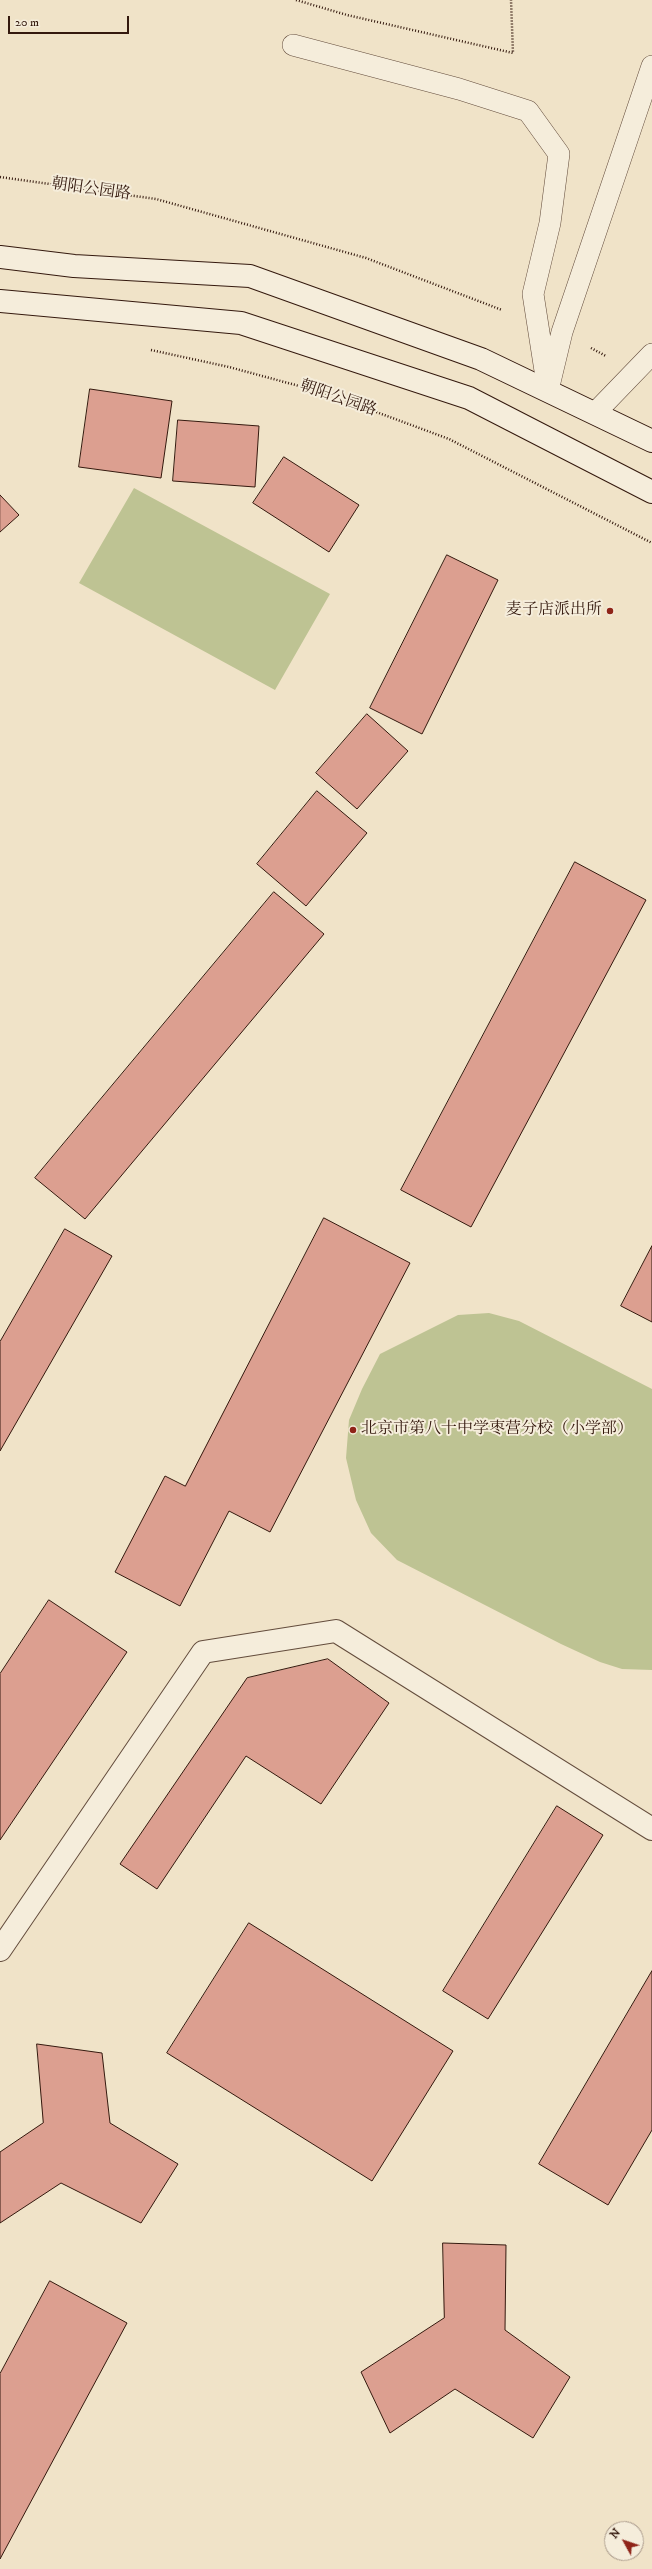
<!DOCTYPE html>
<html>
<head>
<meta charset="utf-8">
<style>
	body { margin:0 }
	#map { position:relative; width:652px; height:2569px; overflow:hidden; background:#f0e3c8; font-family:"IM FELL DW Pica",serif }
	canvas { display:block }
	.north { position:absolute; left:604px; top:2521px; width:40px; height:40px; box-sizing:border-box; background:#f5eddb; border:1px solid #a89889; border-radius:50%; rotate:310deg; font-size:11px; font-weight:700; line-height:16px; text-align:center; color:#34190e }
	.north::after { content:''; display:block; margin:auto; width:14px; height:18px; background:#8f2418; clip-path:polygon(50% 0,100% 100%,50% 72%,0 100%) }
	.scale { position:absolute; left:8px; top:16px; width:121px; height:18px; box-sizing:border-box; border:2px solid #34190e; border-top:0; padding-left:5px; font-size:12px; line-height:14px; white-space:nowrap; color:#34190e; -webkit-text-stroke:3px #f5eddb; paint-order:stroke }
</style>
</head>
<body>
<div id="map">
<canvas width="652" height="2569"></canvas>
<div class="north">N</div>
<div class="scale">20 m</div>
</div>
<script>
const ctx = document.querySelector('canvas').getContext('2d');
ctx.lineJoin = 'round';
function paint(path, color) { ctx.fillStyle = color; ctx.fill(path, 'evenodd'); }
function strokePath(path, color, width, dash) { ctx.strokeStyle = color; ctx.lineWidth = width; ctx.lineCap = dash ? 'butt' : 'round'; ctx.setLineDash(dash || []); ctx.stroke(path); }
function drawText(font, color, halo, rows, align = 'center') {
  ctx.font = font + ' "IM FELL DW Pica","Noto Serif SC",serif'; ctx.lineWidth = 4; ctx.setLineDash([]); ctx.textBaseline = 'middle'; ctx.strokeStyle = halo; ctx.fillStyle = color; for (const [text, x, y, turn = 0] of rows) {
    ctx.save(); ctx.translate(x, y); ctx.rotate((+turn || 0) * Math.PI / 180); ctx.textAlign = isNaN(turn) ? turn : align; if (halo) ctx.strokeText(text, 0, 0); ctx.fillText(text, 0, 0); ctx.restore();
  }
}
paint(new Path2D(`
	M134 488 330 594 275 690 79 583Z
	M489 1313 519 1321 652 1389V1670L622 1669 600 1662 561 1644 397 1560 371 1533 356 1500 346 1458 349 1420 362 1389 380 1354 458 1315Z`), '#bec393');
const building = new Path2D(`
	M90 389 172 401 161 478 79 467Z
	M178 420 259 426 255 487 173 481Z
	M284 457 359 505 329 552 253 503Z
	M0 495 19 515 0 532Z
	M447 555 498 580 422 734 370 708Z
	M367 714 408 751 357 809 316 773Z
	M317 791 367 833 306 906 257 864Z
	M575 862 646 900 471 1227 401 1190Z
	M274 892 324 934 85 1219 35 1178Z
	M324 1218 410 1263 270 1532 229 1511 180 1606 115 1572 165 1476 185 1486Z
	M65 1229 112 1256 0 1451V1342Z
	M652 1246V1322L621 1306Z
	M49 1600 127 1652 0 1840V1674Z
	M328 1659 389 1703 321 1804 246 1756 157 1889 120 1864 247 1678Z
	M557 1806 603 1835 488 2019 443 1991Z
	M249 1923 453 2051 372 2181 167 2053Z
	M652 1971V2130L608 2205 539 2164Z
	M37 2044 102 2053 110 2123 178 2164 141 2223 61 2183 0 2223V2152L43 2123Z
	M443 2243 506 2245 505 2330 570 2377 533 2438 455 2389 390 2433 361 2372 444 2318Z
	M50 2281 127 2323 0 2559V2374Z`);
paint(building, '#dc9f90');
strokePath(building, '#34190e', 1);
const service = new Path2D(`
	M293 45 459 89 528 111 559 154 550 223 533 294 548 390
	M550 382 562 332 652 66
	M596 412 652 354`);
const minor = new Path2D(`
	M0 1950 203 1652 336 1631 652 1829`);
const secondary = new Path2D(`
	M0 257 74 266 250 276 481 359 652 441
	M0 301 241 323 469 398 652 492`);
strokePath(service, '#634c3c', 22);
strokePath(minor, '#634c3c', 24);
strokePath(secondary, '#34190e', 24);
strokePath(new Path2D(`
	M296 0 347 15 513 53 511 0
	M0 177 156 199 366 258 502 310
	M591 348 606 356
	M151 350 229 367 325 393 449 439 652 543`), '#34190e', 2.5, [1, 2]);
strokePath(service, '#f5eddb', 21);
strokePath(minor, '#f5eddb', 22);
strokePath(secondary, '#f5eddb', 22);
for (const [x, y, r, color] of [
	[610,611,4,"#8f2418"],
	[353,1430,4,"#8f2418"]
]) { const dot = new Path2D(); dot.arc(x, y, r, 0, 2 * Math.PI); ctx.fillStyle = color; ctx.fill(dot); strokePath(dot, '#f5eddb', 1.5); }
drawText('16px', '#34190e', '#f5eddb', [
	["朝阳公园路",91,190,8],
	["朝阳公园路",338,399,19]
]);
drawText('16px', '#34190e', '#f5eddb', [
	["麦子店派出所",602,611],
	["北京市第八十中学枣营分校（小学部）",361,1430,"left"]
], 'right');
</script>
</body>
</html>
